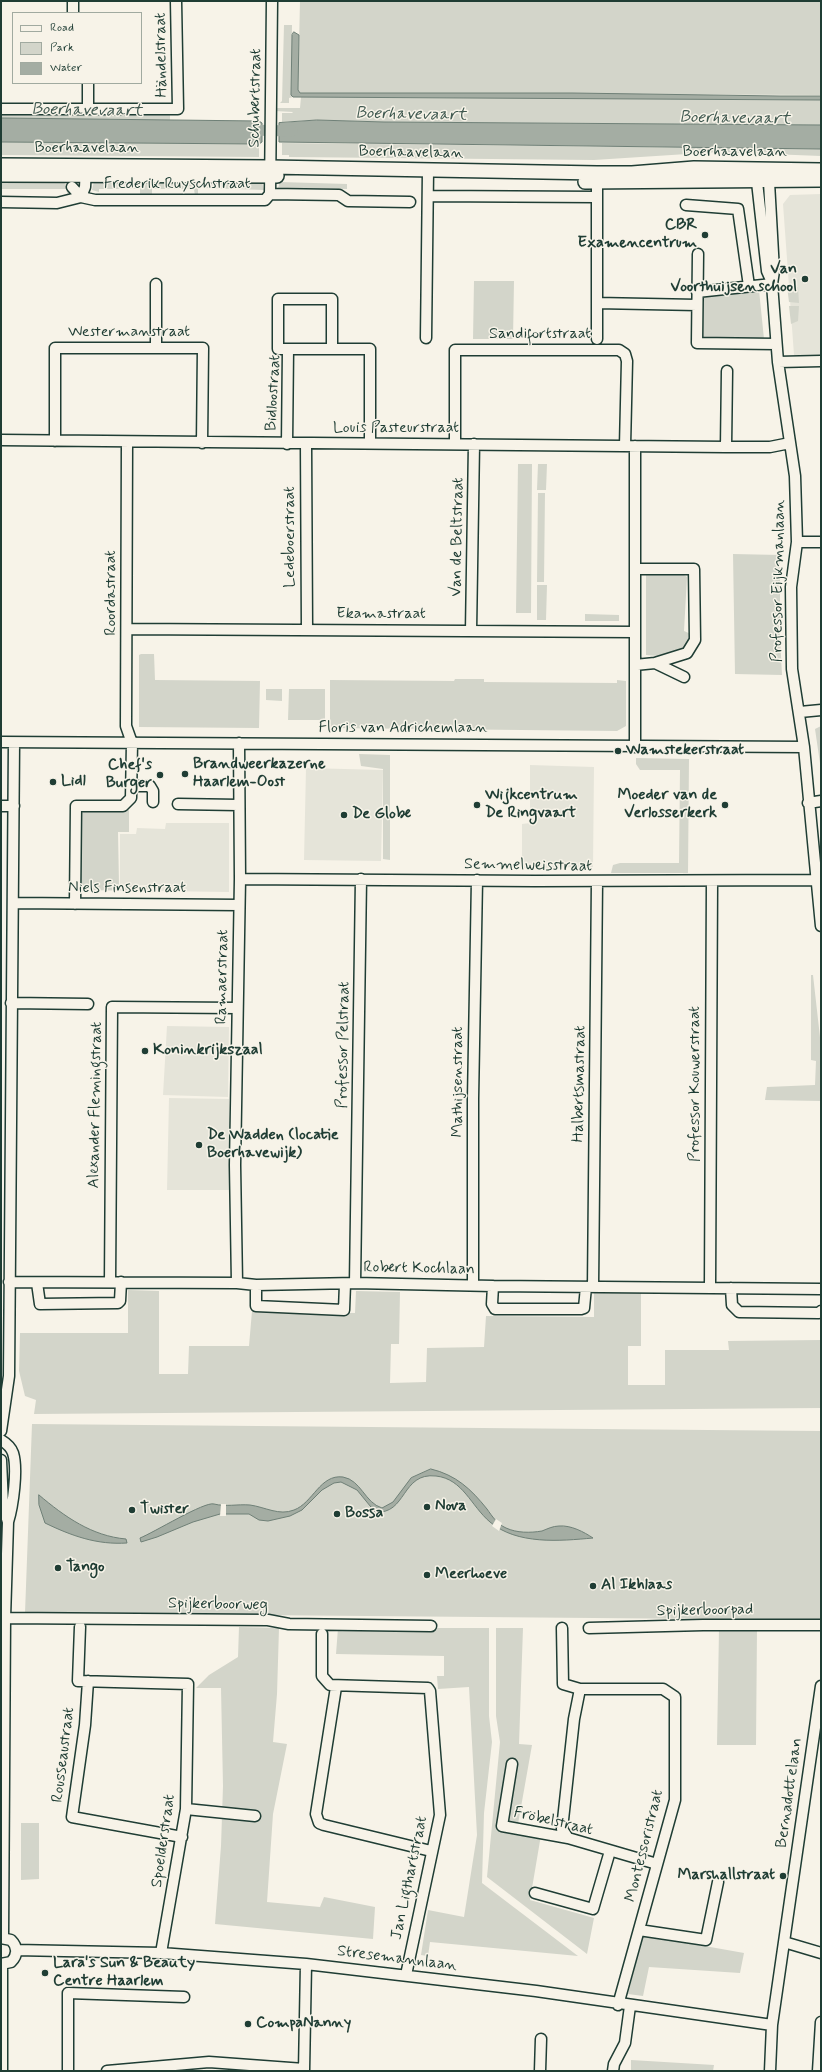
<!DOCTYPE html>
<html>
<head>
<meta charset="utf-8">
<style>
	body { margin:0 }
	#map { position:relative; width:822px; height:2072px; overflow:hidden; background:#f7f3e8; font-family:Mynerve,sans-serif }
	canvas { display:block }
	.frame { position:absolute; inset:0; border:2px solid #1f3d34; pointer-events:none }
	.legend { position:absolute; left:12px; top:12px; width:130px; height:72px; box-sizing:border-box; background:#f7f3e8; border:1px solid #a1aaa0; margin:0; padding:5px 7px; list-style:none; font-size:12px; color:#1f3d34 }
	.legend li { display:flex; align-items:center; gap:8px; height:20px }
	.legend b { width:20px; border:1px solid #a1aaa0 }
</style>
</head>
<body>
<div id="map">
<canvas width="822" height="2072"></canvas>
<div class="frame"></div>
<ul class="legend">
<li><b style="height:5px;background:#f7f3e8"></b>Road</li>
<li><b style="height:11px;background:#d3d5ca"></b>Park</li>
<li><b style="height:11px;background:#a4ada3"></b>Water</li>
</ul>
</div>
<script>
const ctx = document.querySelector('canvas').getContext('2d');
ctx.lineJoin = 'round';
function paint(path, color) { ctx.fillStyle = color; ctx.fill(path, 'evenodd'); }
function strokePath(path, color, width, dash) { ctx.strokeStyle = color; ctx.lineWidth = width; ctx.lineCap = dash ? 'butt' : 'round'; ctx.setLineDash(dash || []); ctx.stroke(path); }
function drawText(font, color, halo, rows, align = 'center') {
  ctx.font = font + ' Mynerve,sans-serif'; ctx.lineWidth = 3; ctx.setLineDash([]); ctx.textBaseline = 'middle'; ctx.strokeStyle = halo; ctx.fillStyle = color; for (const [text, x, y, turn = 0] of rows) {
    ctx.save(); ctx.translate(x, y); ctx.rotate((+turn || 0) * Math.PI / 180); ctx.textAlign = isNaN(turn) ? turn : align; if (halo) ctx.strokeText(text, 0, 0); ctx.fillText(text, 0, 0); ctx.restore();
  }
}
paint(new Path2D(`
	M821 194V355H794L783 204 790 195Z
	M530 765 594 767 593 867 522 868V824L530 823Z
	M306 768 383 770 381 861 304 860Z
	M166 823H229V892L155 891V885H120V834H136L137 828 165 829Z
	M167 1026 229 1027 228 1097 163 1095Z
	M169 1098 229 1099 230 1190H167Z`), '#e5e4d9');
paint(new Path2D(`
	M300 1H821V95L300 93 298 91Z
	M284 25H292L291 95 293 97 289 98V103H280L282 101Z
	M301 97 727 98 738 100 808 99 821 100V125L384 122 317 120 282 122V113H292L293 112 275 111V108H300Z
	M1 112 170 113V120L1 118Z
	M1 142 259 144V157L1 155Z
	M282 143 821 149V156L718 152 594 160 289 157V155H282Z
	M94 181 198 182V196H195L194 189H152V198L140 196V189H99V192L92 190Z
	M1 182H63L68 186 72 194 68 196 66 189H1Z
	M204 182H262L264 190 204 188Z
	M280 182 347 184V189L278 188Z
	M474 281H514L513 339H473Z
	M787 286 798 287 799 303 789 302Z
	M759 290 764 339H706L701 336 700 298 706 295Z
	M789 306H799L798 321 791 324Z
	M518 464H532L531 613H516Z
	M538 464H547L546 490H537Z
	M538 493H545L544 582H537Z
	M733 554 780 555V636L782 675 735 674Z
	M646 574 684 575 687 577 684 631 693 635 683 650 658 656 646 655Z
	M537 585H547L546 620H537Z
	M585 614 619 615V621H585Z
	M141 654H154L155 680 260 681 259 728 139 727V655Z
	M455 679H484V682L617 683V680L626 681V726L617 731 330 728V680L454 681Z
	M266 689H282V701L266 700Z
	M289 689H325V720H288Z
	M821 726V770L815 729Z
	M359 754 390 755V860L383 859V769L361 766Z
	M636 758 689 759 688 873H611L613 865 620 863H679L680 770H640L636 764Z
	M86 810H129V832H118L119 885 148 886V891L80 890V815Z
	M811 975H813L821 1046V1101L765 1100 767 1087 815 1085 816 1061 811 1060Z
	M128 1290 159 1291V1374H188L189 1346H249L252 1311 355 1313 356 1291 400 1292 399 1344H391L390 1383 426 1382 427 1348 484 1347 486 1316 594 1317V1293H641V1346H628V1385H665V1350H729L728 1341 821 1340V1408L34 1414 36 1400 25 1396 19 1371 20 1333H128Z
	M32 1424 821 1431V1620L25 1613Z
	M239 1627 279 1628 277 1694 273 1742 287 1744 273 1814 267 1902 320 1907 324 1897 375 1907 373 1939 215 1924 221 1846 223 1786 221 1688H196L209 1675 238 1657Z
	M338 1628H489V1716L492 1742 484 1813 482 1883 578 1956 430 1942 428 1956 421 1955 428 1910 464 1917 477 1835 469 1687 438 1689 437 1676H444V1656L336 1654Z
	M496 1628H523L519 1744 532 1745 518 1824 542 1829 530 1900 594 1918 587 1954 487 1877 500 1742 496 1716Z
	M719 1629H757L756 1745H717Z
	M21 1823H39V1879L21 1880Z
	M643 1935 744 1953 740 1973 649 1967 643 1996 628 1994Z
	M631 2060 714 2065 713 2071H631Z`), '#d3d5ca');
const water = new Path2D(`
	M294 32 299 35 298 90 300 93H572L780 96H821V100L293 97 291 95 292 35Z
	M1 118 259 121 262 123V142L259 144 1 142Z
	M317 120 384 122 821 125V149L279 142V123Z
	M431 1469C456 1475 471 1489 487 1509 492 1516 497 1524 506 1528 517 1533 530 1533 542 1531 547 1529 553 1526 559 1526 571 1525 584 1532 593 1538 560 1541 517 1545 490 1522 471 1506 463 1479 436 1476 401 1472 407 1515 375 1512L357 1490 341 1482 334 1483 322 1490 302 1510 290 1516 268 1521 259 1520 249 1514H220L193 1522 157 1537 141 1542 140 1538C153 1533 205 1501 214 1504 226 1507 237 1504 250 1505 265 1507 279 1516 294 1510 313 1503 320 1474 343 1477 361 1480 365 1503 382 1508L393 1502 411 1478Z
	M39 1495C65 1517 92 1536 126 1539L127 1543C97 1545 72 1536 45 1523L39 1505Z`);
paint(water, '#a4ada3');
strokePath(water, '#6f8077', 1);
paint(new Path2D(`
	M221 1504H226V1516H220Z
	M496 1519 502 1523 499 1531 492 1526Z`), '#f7f3e8');
strokePath(new Path2D(`
	M248 130 292 131`), '#a4ada3', 11);
const minor = new Path2D(`
	M73 1V13
	M1 109H178L176 1
	M88 109V83
	M760 174 757 182 767 271 771 280
	M597 175V339
	M765 175 769 182 774 271 772 284 778 362 795 476 797 542 791 587 792 669 804 747 821 926
	M72 187 81 197 95 200H265L270 194
	M270 194 272 1
	M270 194 339 195 348 201 410 202
	M428 196 597 197
	M1 202 57 203 81 197 85 187 86 168
	M686 205 738 209 749 286
	M698 254 697 343 776 344
	M156 284V348
	M697 292 772 284
	M597 303 697 305
	M426 338 428 171
	M332 349V299H278V349H370V443
	M778 362 821 361
	M1 440 726 447H770L790 443
	M55 441V348H203L202 443
	M306 443 307 630
	M287 444 288 349
	M455 444V350H619L625 354 627 361 625 446
	M726 447 727 371
	M797 542H821
	M635 569H694L695 640 687 653 655 663 635 665
	M127 629 635 632
	M471 631 474 444
	M655 663 684 677
	M800 712 821 710
	M1 742 804 747
	M635 747V446
	M131 786H150L153 791V802
	M808 803 821 801
	M178 804 238 805
	M1 806H14
	M240 879 535 881 816 880
	M14 903 239 905
	M75 904 76 806H123L131 798 132 743 126 726 127 442
	M11 1003 88 1004
	M9 1282 237 1283 256 1285 355 1283 493 1286 821 1289
	M110 1282 112 1007 237 1008
	M37 1283 40 1304 118 1303 120 1301 121 1282
	M237 1283 235 1165 240 879 239 743
	M355 1283 361 879
	M473 1284V1099L477 880
	M256 1285V1306L344 1310 345 1284
	M493 1286 492 1304 495 1309H581L584 1308 586 1287
	M710 1286 712 882
	M593 1287 597 881
	M731 1288 732 1305 739 1312 819 1313 821 1311
	M1 1431 9 1376 14 743
	M1 1440C6 1443 11 1447 13 1453 18 1469 13 1506 8 1522L5 1618 3 1937
	M1 1460 3 1506 8 1522
	M5 1618 268 1620 289 1624 431 1626
	M80 1627 78 1681 188 1684 186 1809 161 1953
	M562 1628 563 1684 580 1689H663L675 1697V1800L618 2005
	M589 1628 703 1625H821
	M322 1634V1676L330 1685 428 1688 430 1691 440 1815 406 1975
	M88 1681 85 1725 72 1817 182 1837
	M336 1687 316 1814 319 1823 324 1825 431 1851
	M512 1764 502 1826 568 1838 657 1864
	M186 1809 255 1816
	M568 1838 562 1829 574 1719 580 1689
	M535 1893 593 1909 610 1851
	M639 1930 706 1940 718 1882
	M1 1938 11 1940C18 1947 18 1955 11 1962L1 1964
	M784 1942 821 1953
	M16 1950 161 1953 306 1964 536 1991 772 2025
	M2 1965V2071
	M68 2071V1993L184 1997
	M107 2071 209 2062 304 2069
	M304 2071 306 1964
	M540 2071 541 2039
	M613 2071 614 2064 625 2043 630 2006
	M770 2071 772 2025 821 1686
	M818 2071 821 2022`);
const major = new Path2D(`
	M1 165 270 167 597 173H632L694 168 821 170
	M1 175 277 176
	M585 182 821 180`);
strokePath(minor, '#1f3d34', 13);
strokePath(major, '#1f3d34', 16);
strokePath(minor, '#f7f3e8', 10);
strokePath(major, '#f7f3e8', 13);
for (const [x, y, r, color] of [
	[705,235,4,"#1f3d34"],
	[805,279,4,"#1f3d34"],
	[618,751,4,"#1f3d34"],
	[185,774,4,"#1f3d34"],
	[160,775,4,"#1f3d34"],
	[53,782,4,"#1f3d34"],
	[477,805,4,"#1f3d34"],
	[725,805,4,"#1f3d34"],
	[344,815,4,"#1f3d34"],
	[145,1051,4,"#1f3d34"],
	[199,1145,4,"#1f3d34"],
	[427,1507,4,"#1f3d34"],
	[132,1510,4,"#1f3d34"],
	[337,1514,4,"#1f3d34"],
	[58,1568,4,"#1f3d34"],
	[427,1575,4,"#1f3d34"],
	[593,1586,4,"#1f3d34"],
	[783,1876,4,"#1f3d34"],
	[45,1973,4,"#1f3d34"],
	[248,2024,4,"#1f3d34"]
]) { const dot = new Path2D(); dot.arc(x, y, r, 0, 2 * Math.PI); ctx.fillStyle = color; ctx.fill(dot); strokePath(dot, '#f7f3e8', 1.5); }
drawText('16px', '#1f3d34', '#f7f3e8', [
	["Händelstraat",162,55,-91],
	["Schubertstraat",256,98,-89],
	["Boerhaavelaan",87,149],
	["Boerhaavelaan",411,153,1],
	["Boerhaavelaan",735,153],
	["Frederik Ruyschstraat",177,185],
	["Westermanstraat",129,333],
	["Sandifortstraat",540,335],
	["Bidloostraat",274,393,-87],
	["Louis Pasteurstraat",396,429],
	["Ledeboerstraat",291,537,-90],
	["Van de Beltstraat",458,537,-89],
	["Professor Eijkmanlaan",779,581,-89],
	["Roordastraat",112,593,-90],
	["Ekamastraat",381,615],
	["Floris van Adrichemlaan",403,729],
	["Semmelweisstraat",528,866,1],
	["Niels Finsenstraat",127,889],
	["Ramaerstraat",223,977,-89],
	["Professor Pelstraat",344,1045,-89],
	["Mathijsenstraat",459,1082,-90],
	["Halbertsmastraat",580,1084,-89],
	["Professor Kouwerstraat",696,1084,-90],
	["Alexander Flemingstraat",96,1105,-89],
	["Robert Kochlaan",419,1269,1],
	["Spijkerboorweg",218,1605,1],
	["Spijkerboorpad",705,1611,-1],
	["Rousseaustraat",64,1755,-83],
	["Bernadottelaan",790,1793,-82],
	["Fröbelstraat",553,1822,13],
	["Spoelderstraat",164,1841,-82],
	["Montessoristraat",645,1846,-76],
	["Jan Ligthartstraat",410,1878,-78],
	["Stresemannlaan",397,1959,7]
]);
drawText('bold 16px', '#1f3d34', '#f7f3e8', [
	["CBR",697,226,"right"],
	["Examencentrum",697,244,"right"],
	["Van",797,270,"right"],
	["Voorthuijsenschool",797,288,"right"],
	["Wamstekerstraat",626,751],
	["Brandweerkazerne",193,765],
	["Haarlem-Oost",193,783],
	["Chef's",152,766,"right"],
	["Burger",152,784,"right"],
	["Lidl",61,782],
	["Wijkcentrum",485,796],
	["De Ringvaart",485,814],
	["Moeder van de",717,796,"right"],
	["Verlosserkerk",717,814,"right"],
	["De Globe",352,815],
	["Koninkrijkszaal",153,1051],
	["De Wadden (locatie",207,1136],
	["Boerhavewijk)",207,1154],
	["Nova",435,1507],
	["Twister",140,1510],
	["Bossa",345,1514],
	["Tango",66,1568],
	["Meerhoeve",435,1575],
	["Al Ikhlaas",601,1586],
	["Marshallstraat",775,1876,"right"],
	["Lara's Sun & Beauty",53,1964],
	["Centre Haarlem",53,1982],
	["CompaNanny",256,2024]
], 'left');
drawText('italic 17px', '#405950', '#f7f3e8', [
	["Boerhavevaart",87,111,1],
	["Boerhavevaart",411,115,1],
	["Boerhavevaart",735,119,1]
]);
</script>
</body>
</html>
